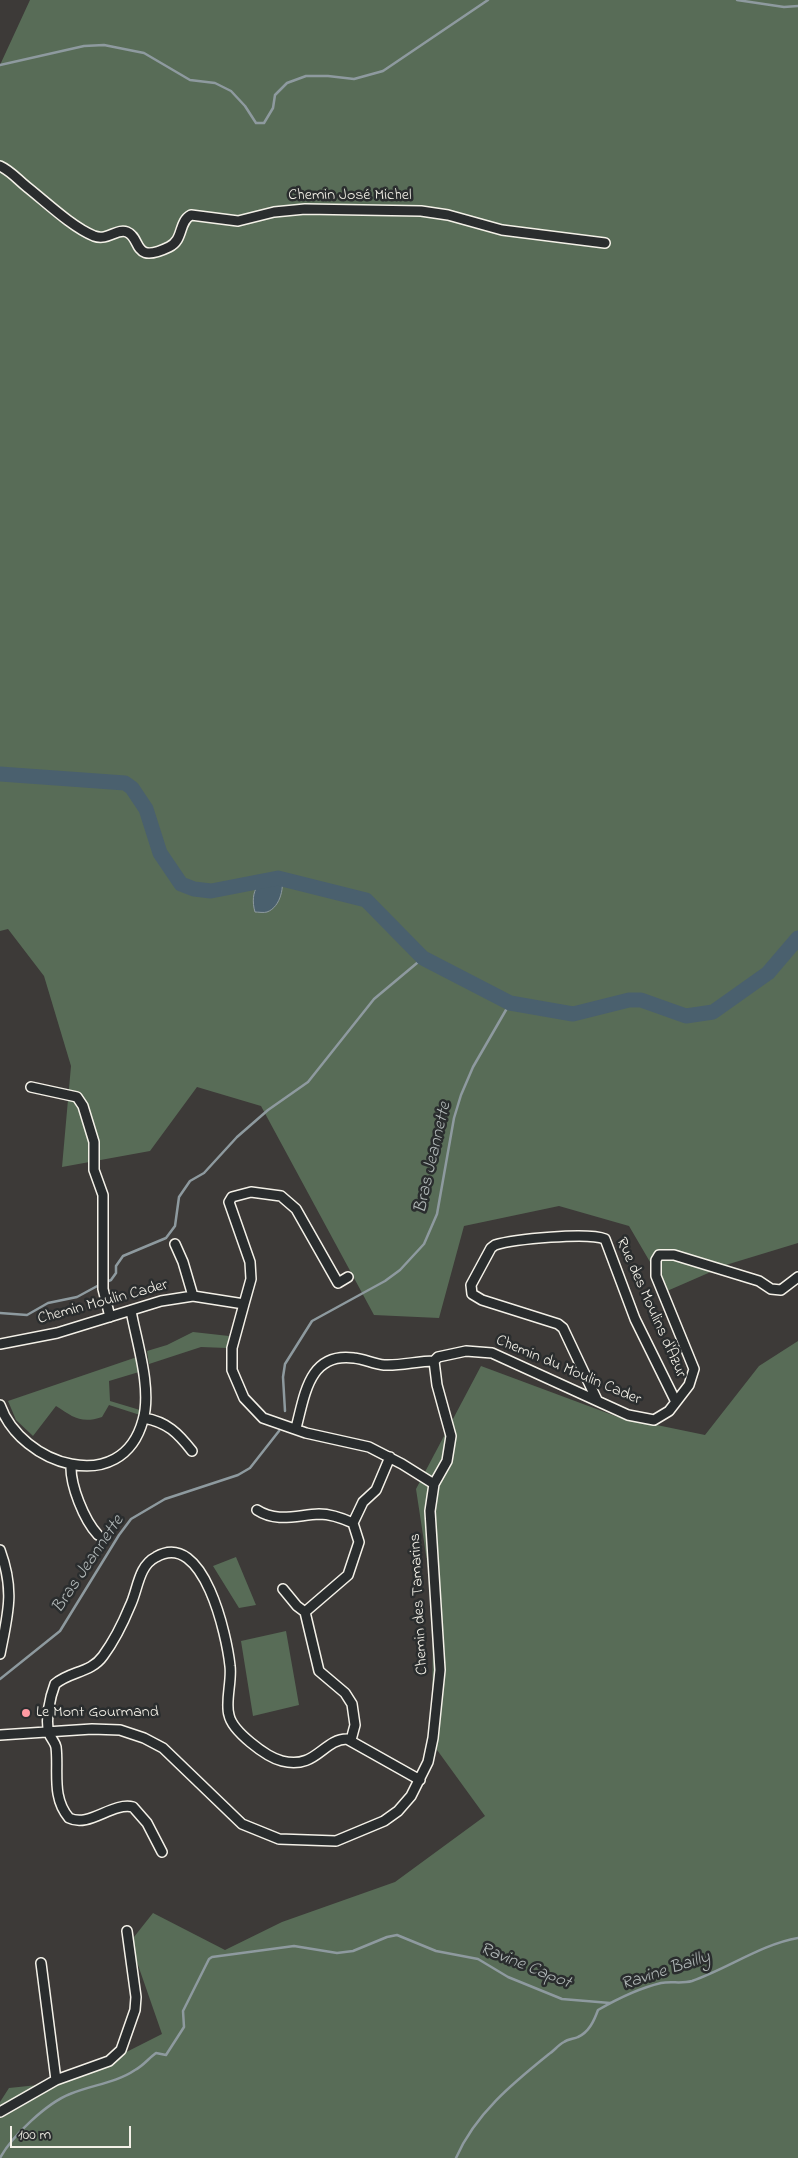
<!DOCTYPE html>
<html>
<head>
<meta charset="utf-8">
<style>
	body { margin:0 }
	#map { position:relative; width:798px; height:2158px; overflow:hidden; background:#3d3a38; font-family:"Indie Flower",sans-serif }
	canvas { display:block }
	.scale { position:absolute; left:10px; top:2126px; width:121px; height:22px; box-sizing:border-box; border:2px solid #f4f1e8; border-top:0; padding-left:6px; font-size:15px; line-height:18px; white-space:nowrap; color:#f4f1e8; -webkit-text-stroke:4px #2a2d2e; paint-order:stroke }
</style>
</head>
<body>
<div id="map">
<canvas width="798" height="2158"></canvas>
<div class="scale">100 m</div>
</div>
<script>
const ctx = document.querySelector('canvas').getContext('2d');
ctx.lineJoin = 'round';
function paint(path, color) { ctx.fillStyle = color; ctx.fill(path, 'evenodd'); }
function strokePath(path, color, width, dash) { ctx.strokeStyle = color; ctx.lineWidth = width; ctx.lineCap = dash ? 'butt' : 'round'; ctx.setLineDash(dash || []); ctx.stroke(path); }
function drawText(font, color, halo, rows, align = 'center') {
  ctx.font = font + ' "Indie Flower",sans-serif'; ctx.lineWidth = 5; ctx.setLineDash([]); ctx.textBaseline = 'middle'; ctx.strokeStyle = halo; ctx.fillStyle = color; for (const [text, x, y, turn = 0] of rows) {
    ctx.save(); ctx.translate(x, y); ctx.rotate((+turn || 0) * Math.PI / 180); ctx.textAlign = isNaN(turn) ? turn : align; if (halo) ctx.strokeText(text, 0, 0); ctx.fillText(text, 0, 0); ctx.restore();
  }
}
paint(new Path2D(`
	M30 0H798V1243L729 1264 667 1291 629 1226 559 1206 464 1226 439 1318 374 1315 261 1106 197 1087 150 1151 62 1167 71 1066 44 976 8 929 0 931V65Z
	M193 1332 229 1336 227 1348 201 1347 149 1364 147 1351 167 1345Z
	M798 1341V2158H0V2102L9 2088 67 2082 162 2034 130 1942 153 1913 225 1950 282 1922 395 1882 485 1816 432 1743 433 1601 416 1489 481 1366 618 1417 705 1435 759 1366Z
	M137 1357 139 1372 109 1381 110 1401 140 1410V1415L109 1405 102 1417C81 1424 73 1417 56 1406L33 1436 16 1420 8 1401Z
	M236 1557 256 1605 239 1608 213 1566Z
	M286 1631 299 1705 253 1716 241 1641Z`), '#586c57');
const water = new Path2D(`
	M281 874C285 885 281 907 267 912 264 913 258 912 255 912 249 891 259 876 281 874Z`);
paint(water, '#4a606e');
strokePath(water, '#8e9a9f', 1);
strokePath(new Path2D(`
	M737 0 784 7 798 6
	M0 65 84 46 104 45 144 53 190 80 215 83 231 91 245 106 256 123H264L273 108 275 95 287 83 306 76H328L354 79 383 71 488 0
	M106 1282 111 1280 116 1273V1266L123 1256 166 1238 175 1226 179 1197 190 1181 204 1173 237 1137 268 1110 308 1082 374 999 423 958
	M0 1313 27 1315 48 1303 77 1297 101 1284
	M285 1411 283 1377 285 1364 312 1321 385 1281 400 1270 424 1244 437 1214 454 1118 461 1095 473 1067 510 1003
	M0 1679 60 1631 119 1535 131 1519 165 1499 238 1475 250 1468 279 1431
	M0 2158C12 2136 47 2103 70 2094 91 2085 116 2083 135 2070 143 2066 149 2058 156 2053L166 2055 184 2027 183 2011 209 1959 212 1957 294 1946 337 1953 353 1951 387 1937 397 1935 436 1951 478 1959 508 1977 562 1999 610 2003
	M456 2158C475 2114 513 2083 549 2054 554 2051 558 2045 564 2042 568 2039 574 2039 578 2037 589 2032 594 2021 598 2010 617 1999 640 1988 661 1983 671 1981 682 1984 692 1981 727 1969 762 1944 798 1938`), '#8e9a9f', 2.5);
strokePath(new Path2D(`
	M0 774 125 783 132 788 146 809 160 853 181 884 194 889 211 891 278 878 366 900 423 958 510 1003 573 1014 629 1000H641L686 1016 713 1012 768 973 798 938`), '#4a606e', 15);
const minor = new Path2D(`
	M0 166C11 171 17 179 27 187 46 202 72 227 94 236 108 241 117 228 127 232 142 238 132 265 169 247 184 240 178 222 191 215L238 221 274 212 305 209 421 211 448 215 502 230 605 243
	M31 1087 77 1097 83 1106 94 1142V1170L103 1195V1289L110 1317
	M175 1244 183 1262 193 1296
	M244 1304 251 1279 250 1262 229 1202 232 1197 251 1192 281 1196 296 1209 338 1283 348 1277
	M0 1344 57 1333 161 1301 193 1296 244 1304 232 1348V1370L244 1398 263 1418 306 1433 369 1447 402 1464 434 1484
	M434 1361 438 1357 466 1351 492 1353 628 1415 654 1420 669 1411 689 1385 694 1369 656 1276V1260L659 1255H674L759 1281 771 1289 781 1290 798 1277
	M597 1400 563 1328 558 1324 482 1300 472 1294 471 1285 491 1248 495 1245C514 1239 588 1232 605 1239L635 1319 676 1402
	M0 1405C21 1465 122 1498 143 1420 152 1389 137 1343 131 1311
	M144 1418C167 1422 178 1433 192 1451
	M296 1428C305 1394 309 1352 354 1358 364 1359 374 1364 384 1365 401 1366 417 1361 434 1361
	M71 1465C70 1485 84 1520 98 1535
	M257 1510C277 1523 297 1515 319 1514 331 1514 342 1518 353 1523
	M0 1550C15 1591 8 1613 0 1654
	M283 1589 297 1606 305 1612 319 1671 345 1693 352 1704 355 1725 351 1740
	M305 1612 348 1575 359 1542 353 1523 363 1502 376 1490 390 1457
	M0 1735 92 1729 120 1730 144 1738 163 1748 242 1824 279 1839 336 1841 384 1821 398 1811 411 1796 428 1762 433 1738 440 1670 430 1511 434 1484 447 1461 451 1436 437 1385 434 1361
	M162 1852 147 1823 133 1807C112 1802 89 1828 69 1818 51 1797 59 1770 56 1747 55 1742 51 1739 49 1733 45 1720 50 1697 55 1684 70 1671 91 1673 103 1656 114 1641 123 1623 130 1606 138 1590 138 1566 156 1557 204 1529 227 1637 230 1666 232 1681 225 1702 229 1715 232 1731 266 1757 282 1761 316 1770 323 1739 347 1739L420 1780
	M41 1963 56 2080
	M0 2112 56 2080 109 2061 121 2050 135 2010 136 1997 127 1931`);
strokePath(minor, '#f4f1e8', 12);
strokePath(minor, '#2a2d2e', 9);
for (const [x, y, r, color] of [
	[26,1713,5,"#ff9aa2"]
]) { const dot = new Path2D(); dot.arc(x, y, r, 0, 2 * Math.PI); ctx.fillStyle = color; ctx.fill(dot); strokePath(dot, '#2a2d2e', 2); }
drawText('16px', '#f4f1e8', '#2a2d2e', [
	["Chemin José Michel",350,196],
	["Chemin Moulin Cader",103,1303,-15],
	["Rue des Moulins d'Azur",650,1308,66],
	["Chemin du Moulin Cader",568,1371,23],
	["Chemin des Tamarins",420,1604,-93]
]);
drawText('16px', '#f4f1e8', '#2a2d2e', [
	["Le Mont Gourmand",36,1713]
], 'left');
drawText('italic 18px', '#b0b7b7', '#2a2d2e', [
	["Bras Jeannette",434,1158,-77],
	["Bras Jeannette",89,1565,-56],
	["Ravine Capot",525,1967,22],
	["Ravine Bailly",666,1972,-18]
]);
</script>
</body>
</html>
